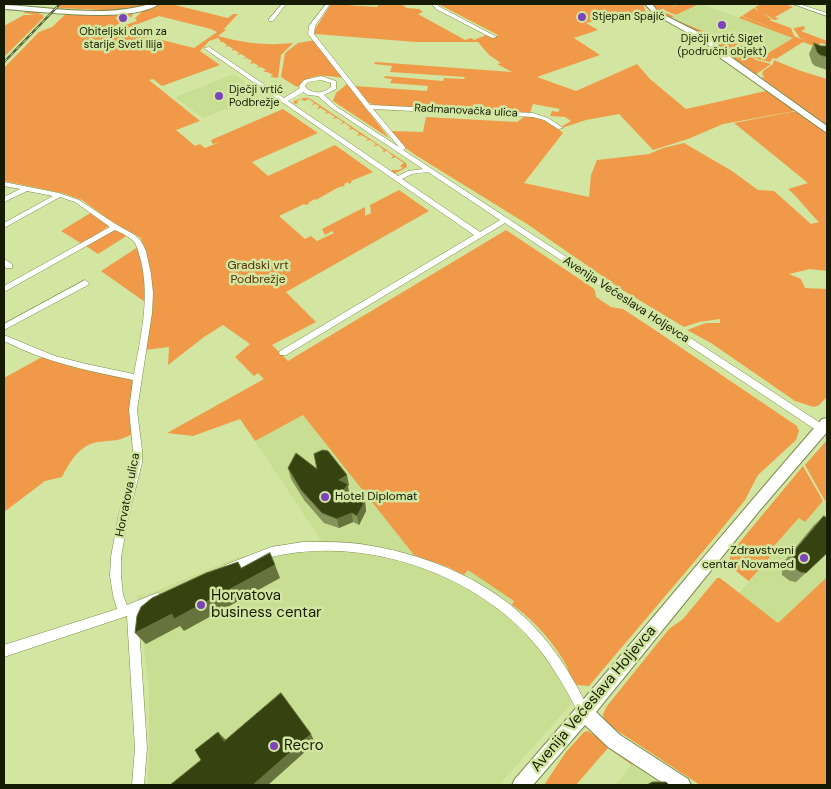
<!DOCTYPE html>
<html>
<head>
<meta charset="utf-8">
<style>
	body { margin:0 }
	#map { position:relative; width:831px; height:789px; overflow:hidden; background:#d2e6a2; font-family:"DM Sans",sans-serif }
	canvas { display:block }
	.frame { position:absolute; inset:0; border:5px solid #161c03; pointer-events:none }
</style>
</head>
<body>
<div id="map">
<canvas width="831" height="789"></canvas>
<div class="frame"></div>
</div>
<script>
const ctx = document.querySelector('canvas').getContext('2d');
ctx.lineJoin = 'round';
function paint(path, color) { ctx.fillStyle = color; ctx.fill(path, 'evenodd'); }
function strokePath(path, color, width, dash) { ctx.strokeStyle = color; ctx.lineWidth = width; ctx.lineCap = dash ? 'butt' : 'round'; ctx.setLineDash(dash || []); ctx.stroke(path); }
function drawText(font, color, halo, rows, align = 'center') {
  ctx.font = font + ' "DM Sans",sans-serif'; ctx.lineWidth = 5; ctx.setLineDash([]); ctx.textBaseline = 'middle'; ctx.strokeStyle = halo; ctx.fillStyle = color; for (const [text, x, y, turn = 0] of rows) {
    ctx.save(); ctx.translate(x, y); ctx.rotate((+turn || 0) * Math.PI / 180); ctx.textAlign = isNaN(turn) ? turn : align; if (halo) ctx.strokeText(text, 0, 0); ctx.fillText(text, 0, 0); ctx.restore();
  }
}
paint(new Path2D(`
	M699 4H701L794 38 765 55 671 18Z
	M234 74 262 95 203 118 175 97Z
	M303 414 330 449 448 567 464 575 468 569 506 594 514 601 513 605 540 631 564 661 571 679 563 686 572 703 499 785H147L149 760V689L137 595H146L234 559 277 547 322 542 255 441Z
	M827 498V577L778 623 739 593 771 557 768 554 800 518 805 521Z
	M634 762 670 785H615Z`), '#c8de92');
paint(new Path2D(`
	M62 4H151L123 11 58 8Z
	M159 4H171L228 18 233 14H238L224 29 226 30 218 36C243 43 267 46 293 43L281 55 278 78 270 77 273 75 267 72H263L266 70 261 67 256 68 259 66 254 63 250 64 252 61 247 58 243 59 246 57 241 54 237 55 239 53 235 50 231 51 233 49 229 46 225 47 227 45 223 42H219L221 41 218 38 209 41 200 51 220 65 162 86 153 79 149 80 200 121 176 130 195 146 200 144 205 148 220 142 213 144 211 140 283 109 318 133 252 162 268 176 335 145 373 172 351 181 352 182 349 184 348 182 344 184 345 186 339 187 316 200 315 199 308 203 309 204 306 205 304 204 279 216 305 239 311 236 317 241 334 233 332 231 325 235 322 229 365 207V216L371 213 370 205 399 190 429 211 286 292 316 322 272 345 288 361 506 230 593 288 595 291 596 297 611 307 623 309 649 326 797 426 799 431 796 440 758 475 745 500 711 542 589 686 577 685C570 678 569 670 564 661 552 641 532 618 512 605L514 601 468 570 464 575 448 567 414 555 303 415 255 441 240 419 193 436 167 433 264 379 258 373 254 376 235 357 250 344 223 325 204 337 168 365 169 347 145 350 148 325 144 246 140 240 142 239 111 221 82 200 62 193 4 181V68L39 32 52 27 68 12H133L132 17 123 15 115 18 121 22 115 26 117 28 137 21 135 18 144 10ZM159 16 211 29 217 32 194 48 122 30Z
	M331 4 377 7 379 4H401L407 8 419 9 423 12 418 14 465 40 471 38 474 40 486 35 493 38 498 35 438 4H644L645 11 660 18 600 20 586 23 598 30 574 38 600 55 537 77 576 91 637 64 650 79 686 109 770 90 795 111 723 124 688 139 653 150 619 114 586 120 562 128 561 127 571 121 565 117 550 116 552 111 558 112 560 109 533 104 530 113 374 105 367 102 355 86 427 91 428 86 390 83 392 79 384 78 385 76 443 81 444 78 464 79 465 77 390 72 392 66 374 64 375 62 512 72 497 64 501 63 489 55 478 42H416L315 34V29Z
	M652 4H677L670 8 679 4H699L676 15 664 10 657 11Z
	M762 4H785L793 7 775 17 779 19 774 20 762 12 772 20H769L791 28 794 36 806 41 800 38 793 28 796 29 794 28 804 26 805 29 801 31 827 41V45L821 43 818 45 819 48 803 42 776 59 773 58 770 62 757 59 744 51 756 60 771 64 755 75 732 60 712 39 709 40 657 13 661 11 674 16 671 18 718 37 713 39 720 37 765 55 793 38 739 18 741 16 788 34 742 16 754 8 759 11 755 7Z
	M26 8 41 11 39 14 44 15 42 16 44 17 4 57V26L24 15H36L24 13Z
	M315 40V43L330 59 343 78C328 76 309 71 300 87L295 86 281 77 285 53 298 43Z
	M774 60 798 70 827 79V127L765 82 762 77 765 76 762 75 763 71 773 64Z
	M347 84 389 138 333 101 336 93Z
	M303 98H309L406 163 407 167 394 174 391 172 392 170H398L403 168 400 166 404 163 395 157 391 159 393 156 387 151 382 152 384 150 378 145 373 147 376 144 370 140 365 141 368 139 361 135 357 136 359 133 353 129 348 130 351 128 345 123 340 124 343 122 337 118 332 119 335 117 329 113 325 114 327 112 321 108 317 109 319 106 316 104 312 105 314 103 309 99 304 101 301 99 297 101 298 103 294 104V101Z
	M791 112H800L827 131V271L810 269 789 274 801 279 805 288 827 289V397L819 405 814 407 795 401 711 343 687 330 706 323H720V319L699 322 684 327 624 291 527 224 417 156 404 147 389 131 423 132 426 117 517 122C520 120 524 116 527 115 536 113 556 126 563 133L524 183 589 197 591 175 597 160 649 154 663 148 684 143 732 171 758 190 774 191 811 224 819 222C807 211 800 199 788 189L808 183 734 123Z
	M92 212 109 226 82 244 61 231Z
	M115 228 128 235 98 254 86 246Z
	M138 247 145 275V302L101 271Z
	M42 357 76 368 130 378 133 382 131 403 132 434C118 442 113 440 98 442 79 445 70 462 62 477L45 481 4 512V378Z
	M827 440V498L825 501 805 465Z
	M803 466 823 501 805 522 799 518 768 553 771 556 749 581C740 574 728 568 730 554Z
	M827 577V785H700L604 722 603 714 607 706 669 629 683 619 717 578H720L778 623Z
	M588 731 634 762 632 765 608 748 576 785H544L566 752 584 732Z`), '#f09a49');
const street = new Path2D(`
	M282 4H286L273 21H269V19Z
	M326 4H330L315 26 314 34 370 105 533 113 548 118 563 128 558 129 544 120 533 117 373 109 405 147V149L403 150 825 426 827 429 825 432H819L505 223 286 355H280L279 353 280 351 474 235 204 48 209 47 284 98 300 88 299 86 304 80 321 76 336 81V89L324 95 337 107 399 147 366 108 308 34 309 26ZM321 80 331 83V87C323 94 314 94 306 88L305 86 308 82ZM303 92 308 95 318 96 333 109 423 169 408 171 398 176 288 101ZM428 172 500 220 480 232 402 179 412 174Z
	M432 4H436L440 7 497 37 492 38 436 9Z
	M793 4H799L827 13V16Z
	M4 182 59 193 79 200 117 225 135 235 141 241 146 251 151 274 153 293 152 313 137 410 142 450V463L128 518 121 557V576L123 595 127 605 157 593 161 594 162 598 161 602 138 612 147 748 144 785H132L135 748 127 616 4 657V645L117 609 113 595 110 576 111 557 118 518 132 463 133 450 129 410 133 380C88 371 45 362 4 341V335L55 356 86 364 134 374C141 336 150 299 141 261 139 255 138 248 135 243 130 237 122 233 115 230L4 292V286L110 227 75 202 60 197 4 228V223L53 196 27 191 4 202V197L20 189 4 186Z
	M4 259 12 264V268H6L4 265Z
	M85 280 89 283 88 285 4 330V324Z
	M303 542C326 542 349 541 372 546 431 556 495 583 536 629 550 644 562 661 572 678 578 689 585 700 590 712L588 716 584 718 580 716C565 687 549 658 526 634 464 569 359 536 271 557 256 560 243 568 229 574L225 573 224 569 225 565 271 547Z`);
const secondary = new Path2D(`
	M150 4H159C131 24 40 11 4 9V5C51 7 103 18 150 4Z
	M645 4H652L658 12 712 39 728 55 827 126V133L722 59 706 43 654 14Z
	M827 418V432L760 510 596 712 620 735 688 779 691 785H666L608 747 585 725 533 785H512L515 779C619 660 718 538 822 419Z`);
strokePath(street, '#7a8b4b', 1);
strokePath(secondary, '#7a8b4b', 2);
paint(street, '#fff');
paint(secondary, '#fff');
const rail = new Path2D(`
	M4 62 60 4`);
strokePath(rail, '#57623a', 2.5);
strokePath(rail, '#d2e6a2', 1, [4.5]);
paint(new Path2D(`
	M814 43 821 46H827V70L815 66 812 63 809 54Z
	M288 468 317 469 349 485 348 486 349 494 365 501 366 511 359 525 353 522 339 528 324 523 304 500 291 479Z
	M824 516 827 553 796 582 790 581 782 575V564L814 525Z`), '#84945a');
paint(new Path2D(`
	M347 475 349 485 348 486 349 494 343 491 339 480Z
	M365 501 366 511 359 525 357 516Z
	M352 513 353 522 339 528 337 519Z
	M275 565 280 578 184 631 180 626 146 644 135 633 172 614 247 580Z
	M218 732 226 740 224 741Z
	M311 734 315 743 268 785H253Z`), '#66733c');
const building = new Path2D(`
	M814 43 821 46H827V57L820 55 817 52Z
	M323 450 328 451 347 475 339 480 348 484 343 491 365 501 357 516 352 513 337 519 322 513 301 490 288 468 296 453 317 469 314 454Z
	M824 516 827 518V553L806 573 800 572 792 566 791 555Z
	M270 553 275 565 174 619 172 614 135 633 137 616 141 607 152 598 206 573 238 562 241 568Z
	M281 693 311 734 253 785H170L201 760 195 750 218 732 224 741Z
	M653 782H666L669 785H647Z`);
paint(building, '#374211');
strokePath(building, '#66733c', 1);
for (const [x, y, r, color] of [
	[582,17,5,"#7b44bb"],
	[123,18,5,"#7b44bb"],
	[722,25,5,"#7b44bb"],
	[219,96,5,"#7b44bb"],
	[325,497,5,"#7b44bb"],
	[804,558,5,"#7b44bb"],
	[201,605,5,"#7b44bb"],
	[274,746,5,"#7b44bb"]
]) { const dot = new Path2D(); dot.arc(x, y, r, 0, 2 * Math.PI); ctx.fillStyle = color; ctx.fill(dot); strokePath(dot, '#d2e6a2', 2); }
drawText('11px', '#161c03', '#d2e6a2', [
	["Stjepan Spajić",592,17],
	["Obiteljski dom za",123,32,"center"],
	["starije Sveti Ilija",123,45,"center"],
	["Dječji vrtić Siget",722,39,"center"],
	["(područni objekt)",722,52,"center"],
	["Dječji vrtić",229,90],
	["Podbrežje",229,103]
], 'left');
drawText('11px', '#161c03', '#d2e6a2', [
	["Radmanovačka ulica",466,111,3]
]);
drawText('12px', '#562f04', '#d2e6a2', [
	["Gradski vrt",258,266],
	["Podbrežje",258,280]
]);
drawText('12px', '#161c03', '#d2e6a2', [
	["Avenija Većeslava Holjevca",626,300,33],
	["Horvatova ulica",128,495,-79]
]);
drawText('12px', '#161c03', '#d2e6a2', [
	["Hotel Diplomat",335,497],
	["Zdravstveni",794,551,"right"],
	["centar Novamed",794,565,"right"]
], 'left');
drawText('15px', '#161c03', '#d2e6a2', [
	["Horvatova",211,596],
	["business centar",211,613],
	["Recro",284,746]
], 'left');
drawText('15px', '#161c03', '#d2e6a2', [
	["Avenija Većeslava Holjevca",594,699,-50]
]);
</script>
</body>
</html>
